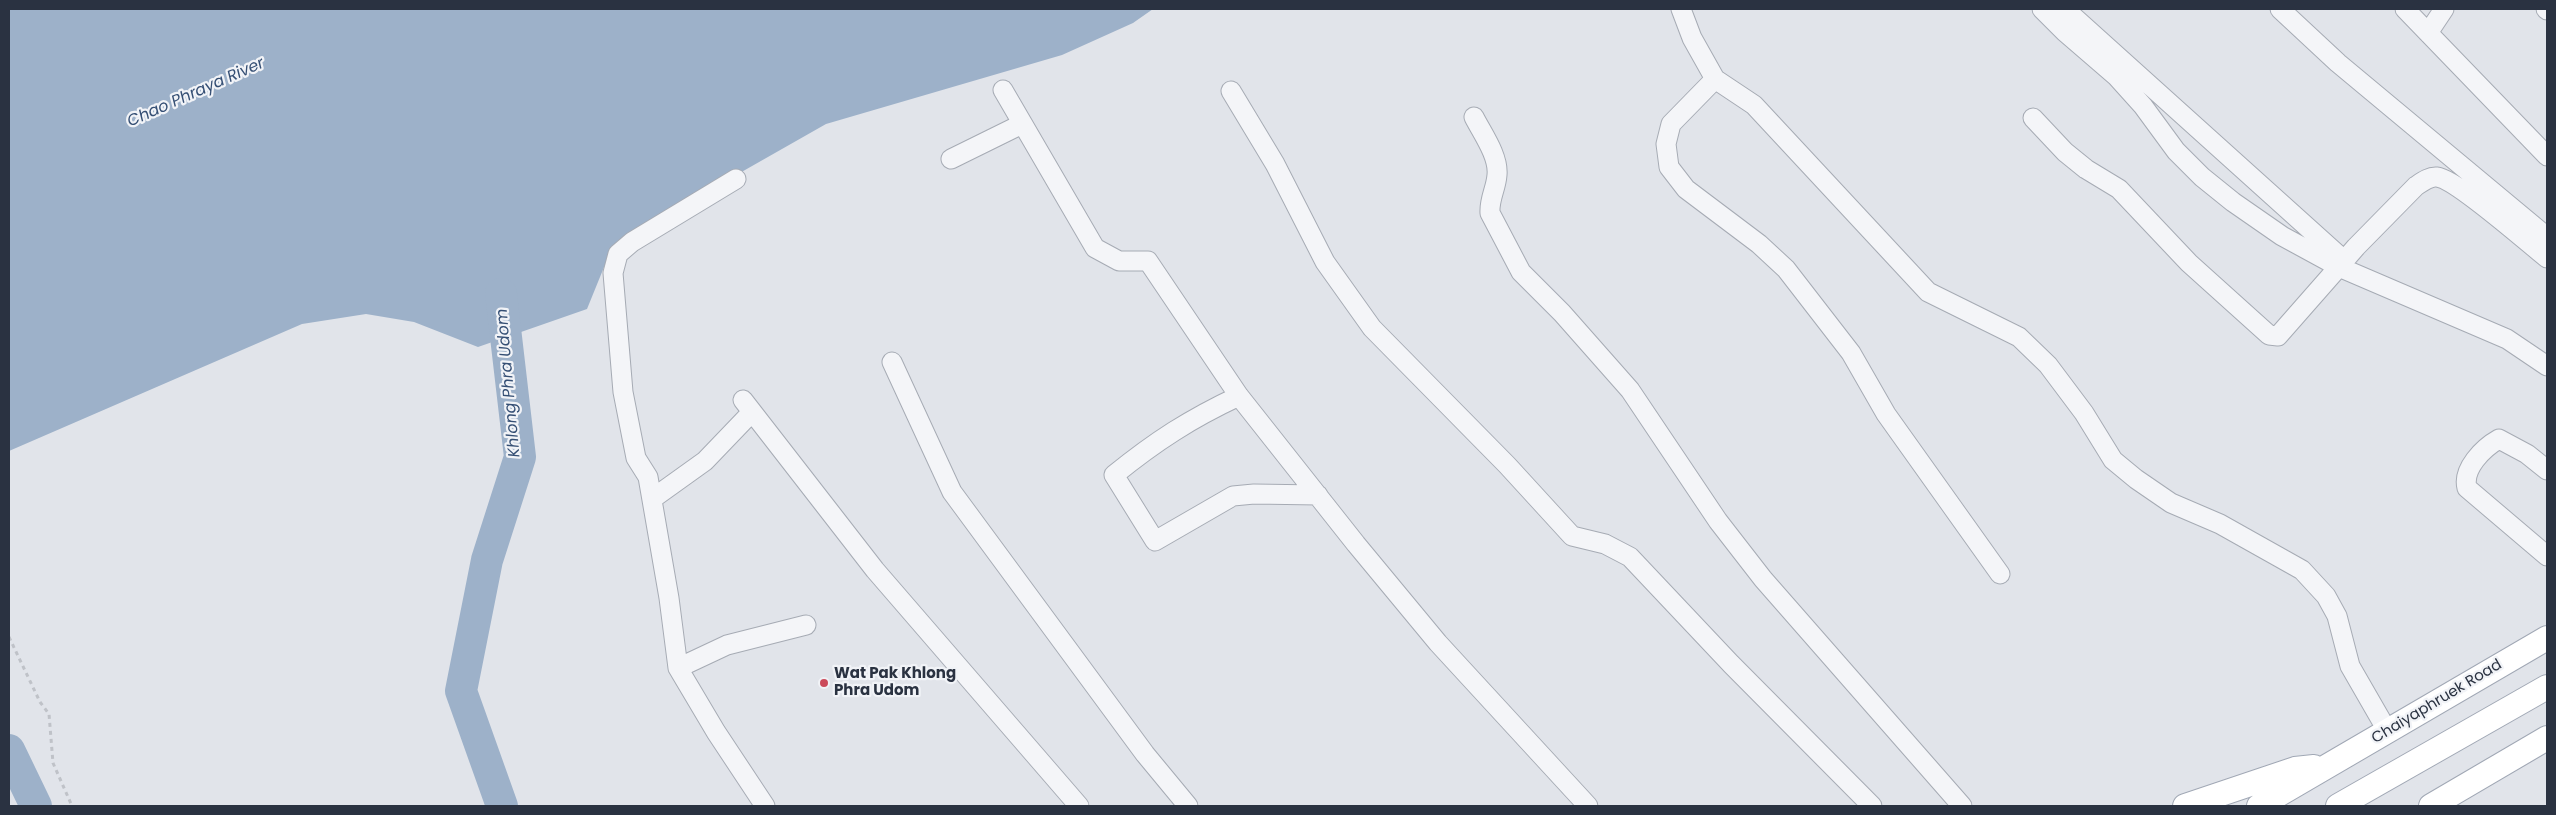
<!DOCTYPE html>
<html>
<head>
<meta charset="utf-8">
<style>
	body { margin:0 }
	#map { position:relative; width:2556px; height:815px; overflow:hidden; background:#e1e4ea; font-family:Poppins,sans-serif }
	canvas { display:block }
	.frame { position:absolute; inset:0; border:10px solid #2a3241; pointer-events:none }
</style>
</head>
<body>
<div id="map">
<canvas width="2556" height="815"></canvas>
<div class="frame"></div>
</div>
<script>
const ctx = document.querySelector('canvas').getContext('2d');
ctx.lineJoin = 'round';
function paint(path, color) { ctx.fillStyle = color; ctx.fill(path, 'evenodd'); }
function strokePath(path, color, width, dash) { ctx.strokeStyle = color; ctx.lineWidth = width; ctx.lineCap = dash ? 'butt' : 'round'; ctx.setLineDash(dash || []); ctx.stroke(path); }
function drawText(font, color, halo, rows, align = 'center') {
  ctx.font = font + ' Poppins,sans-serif'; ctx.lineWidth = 4.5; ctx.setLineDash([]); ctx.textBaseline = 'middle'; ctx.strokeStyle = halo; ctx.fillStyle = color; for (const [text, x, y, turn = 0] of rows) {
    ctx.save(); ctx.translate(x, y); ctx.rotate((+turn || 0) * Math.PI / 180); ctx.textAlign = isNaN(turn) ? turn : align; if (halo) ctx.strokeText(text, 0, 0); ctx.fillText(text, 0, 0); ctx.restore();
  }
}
paint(new Path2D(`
	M9 9H1153L1133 23 1062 55 826 124 613 245 587 309 478 347 414 322 366 314 302 324 9 451Z`), '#9db1c9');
strokePath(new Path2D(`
	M501 294 520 457 487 560 461 691 502 806
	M9 750 36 806`), '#9db1c9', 32);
const minor = new Path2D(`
	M1681 9 1692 38 1715 79 1754 105 1928 292 2019 337 2048 365 2084 413 2113 460 2136 479 2171 503 2220 524 2302 570 2326 596 2337 616 2350 666 2388 732
	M2042 9 2065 32 2116 76 2143 106 2176 151 2202 177 2233 202 2282 236 2339 267 2507 339 2547 366
	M2065 9 2336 253 2343 262 2356 247 2416 186C2422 182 2430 176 2437 177 2456 179 2528 243 2547 258
	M2280 9 2338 63 2547 237
	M2405 9 2547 156
	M2546 9 2547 10
	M2428 33 2444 9
	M1715 79 1671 124 1666 144 1669 167 1686 189 1759 244 1786 269 1851 353 1886 414 2000 574
	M1003 90 1095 248 1119 261H1148L1239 396 1356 544 1438 643 1588 806
	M1231 91 1275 164 1325 262 1372 328 1507 465 1572 536 1605 544 1630 557 1731 664 1872 806
	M1474 117C1482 133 1499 156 1497 175 1496 189 1489 199 1490 213L1521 272 1562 313 1630 390 1718 521 1763 579 1962 806
	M2033 118 2065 152 2086 169 2119 189 2189 263 2269 335 2278 336 2343 262
	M951 159 1022 124
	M736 179 632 242 618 254 613 273 623 392 636 458 648 477 669 598 678 668 716 732 765 806
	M892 362 952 492 1145 754 1188 806
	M1239 396C1190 419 1156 441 1114 475L1155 541 1233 496 1254 494 1318 495
	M743 400 875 570 1079 806
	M2547 470 2527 454 2499 439C2483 448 2462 469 2467 488L2547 556
	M652 499 705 461 752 412
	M678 668 727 645 806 625`);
const major = new Path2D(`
	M2185 806 2295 769 2314 767
	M2259 806 2547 638
	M2338 806 2547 687
	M2431 806 2547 738`);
strokePath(minor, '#a6abb4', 21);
strokePath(major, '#a1a8b5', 26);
strokePath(new Path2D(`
	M9 637 40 702 49 714 53 763 72 806`), '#bfc2c8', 3, [4, 4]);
strokePath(minor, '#f4f5f8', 19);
strokePath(major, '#fff', 24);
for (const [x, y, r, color] of [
	[824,683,5,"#cb4a5a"]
]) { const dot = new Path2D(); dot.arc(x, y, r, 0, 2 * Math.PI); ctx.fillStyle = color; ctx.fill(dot); strokePath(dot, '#f1f3f7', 2); }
drawText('bold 15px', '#2a3241', '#f1f3f7', [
	["Wat Pak Khlong",834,674],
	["Phra Udom",834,691]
], 'left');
drawText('15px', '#2a3241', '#f1f3f7', [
	["Chaiyaphruek Road",2437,702,-31]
]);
drawText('italic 16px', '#354f74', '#f1f3f7', [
	["Chao Phraya River",196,93,-24],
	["Khlong Phra Udom",509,383,-95]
]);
</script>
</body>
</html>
